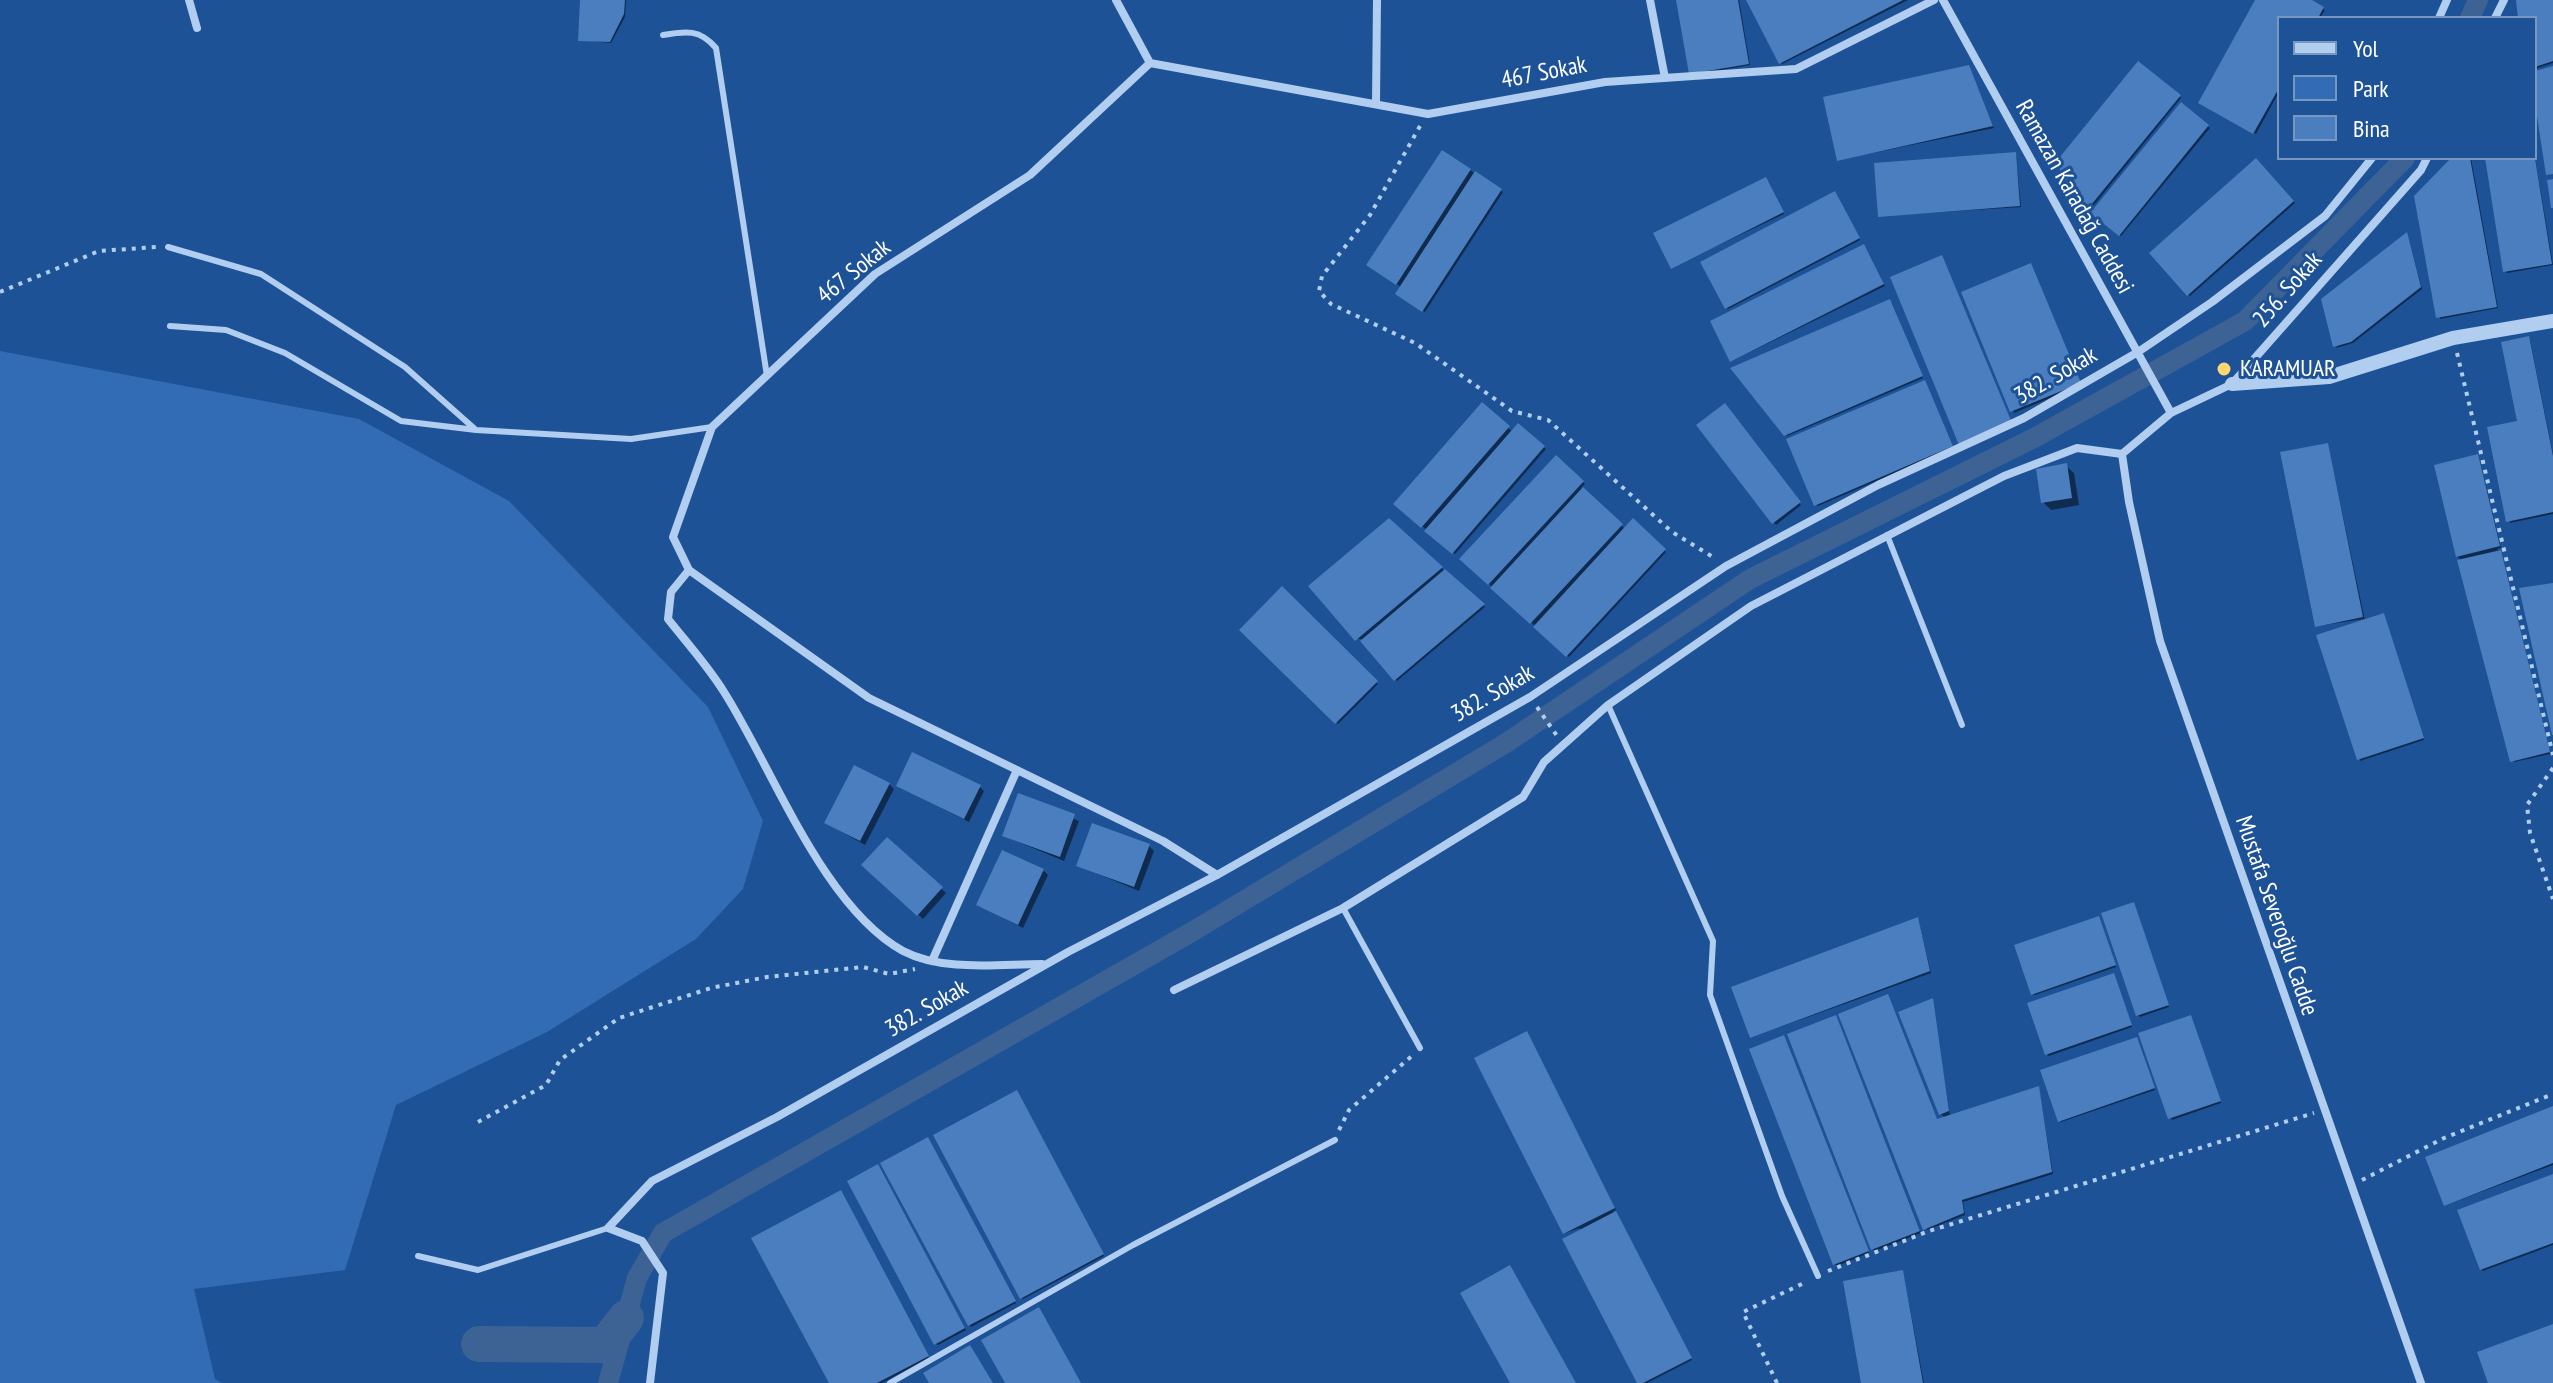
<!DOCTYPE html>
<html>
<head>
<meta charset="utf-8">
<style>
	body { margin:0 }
	#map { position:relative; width:2553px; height:1383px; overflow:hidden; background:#1d5297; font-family:"PT Sans Narrow",sans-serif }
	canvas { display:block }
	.legend { position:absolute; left:2277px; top:16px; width:260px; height:144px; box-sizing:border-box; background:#1d5297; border:2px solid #7797c1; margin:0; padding:10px 14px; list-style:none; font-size:24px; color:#fff }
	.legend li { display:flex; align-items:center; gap:16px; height:40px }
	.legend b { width:40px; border:2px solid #7797c1 }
</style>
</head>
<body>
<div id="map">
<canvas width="2553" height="1383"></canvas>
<ul class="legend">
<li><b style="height:10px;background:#b1cdef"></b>Yol</li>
<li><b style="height:22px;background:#316cb4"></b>Park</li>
<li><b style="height:22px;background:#4a7ebf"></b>Bina</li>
</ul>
</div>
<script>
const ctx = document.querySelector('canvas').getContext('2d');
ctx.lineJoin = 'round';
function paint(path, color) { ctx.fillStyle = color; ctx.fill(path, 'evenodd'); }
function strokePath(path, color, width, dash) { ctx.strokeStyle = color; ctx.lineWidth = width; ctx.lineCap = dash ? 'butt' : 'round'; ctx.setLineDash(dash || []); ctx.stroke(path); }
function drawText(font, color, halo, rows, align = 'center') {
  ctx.font = font + ' "PT Sans Narrow",sans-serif'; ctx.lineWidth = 6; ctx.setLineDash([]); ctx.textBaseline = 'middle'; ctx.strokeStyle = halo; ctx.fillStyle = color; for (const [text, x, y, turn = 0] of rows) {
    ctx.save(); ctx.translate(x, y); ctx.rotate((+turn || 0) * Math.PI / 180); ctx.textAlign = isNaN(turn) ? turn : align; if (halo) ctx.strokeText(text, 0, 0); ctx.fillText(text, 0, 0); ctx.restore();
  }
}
paint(new Path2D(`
	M0 351 359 419 509 501 708 707 763 821 743 889 696 939 547 1032 396 1105 345 1270 194 1289 215 1379 222 1383H0Z`), '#316cb4');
paint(new Path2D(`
	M582 0H626L625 17 611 43 580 40Z
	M1678 0H1739L1750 65 1693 75Z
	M1748 0H1908L1782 64Z
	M2257 0H2308L2325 10 2320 18H2279V92L2256 134 2202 104Z
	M2518 0H2553V63L2535 69V18H2520Z
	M2139 63 2181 98 2090 210 2057 163Z
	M1969 67 1994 128 1839 160Z
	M2182 105 2210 128 2121 236 2093 212Z
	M2016 154 2021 207 1880 216Z
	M2535 157 2553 265 2507 273 2487 158Z
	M2454 158H2471L2498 308 2440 319Z
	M2256 160 2295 203 2190 296 2152 253Z
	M1470 170 1503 192 1425 312 1399 295 1401 287 1371 267Z
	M1768 181 1784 214 1672 267Z
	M1836 195 1860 240 1728 309 1726 307Z
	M2407 234 2422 289 2353 343 2336 348Z
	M1866 248 1885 286 1732 361Z
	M1963 293 2081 385 2014 413Z
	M1892 303 1923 378 1787 436 1733 368Z
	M2530 340 2553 454V514L2510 523Z
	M1926 384 1954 448 1818 506 1816 505Z
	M1724 405 1801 505 1776 525 1699 425Z
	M1518 426 1546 449 1455 554 1396 504 1508 428 1513 432Z
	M2328 445 2365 621 2385 617 2424 740 2360 761 2364 619 2317 626Z
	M1556 458 1585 484 1581 488 1625 529 1633 521 1666 552 1569 657 1462 559Z
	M2479 458 2501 548 2497 549 2502 554 2550 754 2514 762 2462 561 2457 556Z
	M2066 466 2074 473 2079 505 2051 510 2043 502Z
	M1389 521 1485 607 1397 681 1361 639H1357Z
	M1282 589 1378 684 1338 724 1242 630Z
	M889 784 894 789 865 845 826 823Z
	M898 786H979L984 791 969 822Z
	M1019 796 1079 821 1064 861 1004 836Z
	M887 839 946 893 923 919 864 865Z
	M1149 846 1154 851 1139 891 1079 866Z
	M1043 870 1048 875 1023 928 979 905Z
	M2135 906 2169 1007 2140 1017 2138 1015Z
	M1918 919 1931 973 1752 1037Z
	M2100 920 2116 967 2035 995 2033 994Z
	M2115 977 2132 1027 2049 1056 2047 1054Z
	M1932 1001 1950 1116 2039 1089 2053 1174 1963 1202 1965 1215 1927 1230 1945 1118 1941 1114Z
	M1837 1019 1921 1233 1875 1251 1873 1249Z
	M2192 1019 2221 1103 2172 1120 2141 1034Z
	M1528 1035 1616 1210 1613 1211 1692 1360 1647 1383H1639L1580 1228 1565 1233Z
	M2137 1039 2155 1090 2061 1122 2060 1121Z
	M1785 1040 1869 1253 1837 1266 1835 1264Z
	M1018 1094 1104 1256 1023 1299 1022 1297Z
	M2553 1108V1165L2446 1205Z
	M930 1141 1016 1303 971 1327 883 1163Z
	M879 1168 966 1330 938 1345 936 1344Z
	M2553 1176V1245L2483 1271 2481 1269Z
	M842 1195 929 1358 882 1383H831Z
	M1903 1272 1924 1383H1863Z`), '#0007');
strokePath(new Path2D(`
	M2470 18 2478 0
	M608 1383 637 1278 663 1233 1190 933 1506 743 1750 579 2034 438 2245 321 2405 158`), '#3d6294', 20);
strokePath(new Path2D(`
	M479 1344 605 1345 626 1318`), '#3d6294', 36);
paint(new Path2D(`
	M580 0H625L624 14 610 42 578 41Z
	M1676 0H1738L1749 64 1689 74Z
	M1746 0H1903L1779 64Z
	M2255 0H2312L2324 7 2318 18H2279V88L2253 134 2198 103Z
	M2516 0H2553V61L2535 67V18H2518Z
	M2138 61 2181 95 2087 210 2055 163Z
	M1969 65 1993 126 1837 161 1823 97Z
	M2553 66V174L2546 175 2535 103V71Z
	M2181 102 2209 125 2119 236 2090 213Z
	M1442 150 1471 169 1396 285 1366 265Z
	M2016 152 2020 206 1878 217 1874 163Z
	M2256 158 2294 201 2187 296 2149 253Z
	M2451 158H2470L2497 307 2436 318 2414 196Z
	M2485 158H2535L2552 264 2503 272Z
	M1475 171 1502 189 1422 312 1395 294Z
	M1766 177 1784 212 1671 269 1653 233Z
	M2553 179V208H2551L2547 180Z
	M1835 191 1860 238 1725 309 1700 262Z
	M2407 232 2421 287 2351 342 2333 347 2321 299Z
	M1864 244 1884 284 1730 362 1710 321Z
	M1942 255 2012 423 1959 445 1890 277Z
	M2031 263 2081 383 2010 412 1961 292Z
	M1890 299 1923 376 1784 436 1730 368Z
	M2529 336 2553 456V512L2506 522 2487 427 2517 421 2501 342Z
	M1925 380 1953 446 1814 506 1786 439Z
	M1482 402 1510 426 1421 528 1393 504Z
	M1725 403 1801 502 1772 524 1696 425Z
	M1518 423 1545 446 1452 554 1424 531Z
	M2328 443 2363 617 2315 627 2280 452Z
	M2478 454 2500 546 2456 557 2434 465Z
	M1556 455 1584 481 1488 585 1459 559Z
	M2067 463 2072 498 2041 503 2036 469Z
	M1583 487 1623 524 1530 624 1490 588Z
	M1389 518 1443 567 1355 641 1308 586Z
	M1633 518 1666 549 1566 657 1533 627Z
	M2501 550 2550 752 2510 762 2457 560Z
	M1445 569 1485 604 1394 681 1360 641Z
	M2553 583V735H2552L2519 588Z
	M1282 586 1378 681 1335 724 1239 630Z
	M2384 613 2424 738 2357 760 2316 635Z
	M912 752 981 785 964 819 896 786Z
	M854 765 890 783 860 841 824 823Z
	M1018 793 1075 814 1060 857 1002 836Z
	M1092 823 1150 844 1134 887 1076 866Z
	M887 837 943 887 917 916 861 865Z
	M1002 850 1044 869 1018 925 976 905Z
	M2134 902 2169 1005 2136 1016 2101 913Z
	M2099 916 2116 965 2031 995 2014 945Z
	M1918 917 1930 971 1750 1038 1731 987Z
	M2114 973 2132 1025 2045 1055 2027 1003Z
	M1888 994 1937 1119 2039 1086 2052 1172 1962 1200 1964 1213 1923 1230 1838 1014Z
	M1933 998 1949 1111 1939 1115 1898 1012Z
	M1836 1015 1920 1231 1871 1250 1787 1034Z
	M2191 1015 2221 1101 2168 1119 2138 1033Z
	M1527 1031 1615 1208 1563 1234 1474 1058Z
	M1784 1035 1869 1251 1833 1265 1749 1049Z
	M2137 1037 2155 1088 2058 1122 2040 1070Z
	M1017 1090 1104 1254 1020 1299 933 1135Z
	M2553 1106V1163L2444 1206 2425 1157Z
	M928 1137 1016 1301 968 1326 880 1163Z
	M878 1164 965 1328 934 1345 847 1181Z
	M2553 1174V1243L2480 1270 2457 1210Z
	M841 1190 929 1356 877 1383H829L751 1238Z
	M1616 1211 1692 1358 1643 1383H1637L1562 1239Z
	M1510 1265 1576 1383H1510L1460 1293Z
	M1903 1270 1923 1383H1861L1843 1281Z
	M1039 1307 1081 1383H1005L981 1340Z
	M2553 1324V1383H2488L2477 1352Z
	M970 1345 993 1383H929L923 1373Z`), '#4a7ebf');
strokePath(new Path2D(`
	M1420 126 1370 215 1322 276 1319 291 1331 304 1415 343 1512 411 1548 420 1672 532 1713 557
	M0 292 99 251 157 247
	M2457 353 2553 755
	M1537 707 1557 736
	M2553 768 2527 805 2530 833 2553 899
	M478 1122 546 1085 560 1060 619 1018 711 988 767 977 863 967 889 974 915 969
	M1339 1130 1349 1110 1413 1055
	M2362 1180 2444 1138 2553 1094
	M1828 1271 1929 1231 2314 1113
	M1777 1383 1743 1312 1806 1282`), '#b1cdef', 4, [4, 6]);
strokePath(new Path2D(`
	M663 35C686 31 700 29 716 48L767 376
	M168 247 261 274 405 367 476 430 631 439 712 427
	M170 326 226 330 285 353 401 421 476 430
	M1887 535 1962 725
	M1608 705 1713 941 1710 995 1782 1196 1818 1276
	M1343 908 1420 1048
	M418 1256 478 1270 608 1228
	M890 1383 1133 1245 1335 1140`), '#b1cdef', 6);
strokePath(new Path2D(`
	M189 0 197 28
	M1116 0 1150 63 1428 114 1605 82 1796 69 1934 0
	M1650 0 1665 78
	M1943 0 2171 413
	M2439 18 2447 0
	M2495 18 2504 0
	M1150 63 1030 175 875 274 712 427 673 537 689 570 869 698 1163 841 1217 875
	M1376 104 1377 0
	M2122 454 2129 502 2160 641 2421 1383
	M2122 454 2171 413 2232 384 2421 170 2427 158
	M689 570 671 592 668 619C687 643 708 666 724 692 773 769 823 907 903 951 943 972 999 964 1042 964
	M932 961 1017 770
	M1174 990 1343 908 1523 797 1544 762 1608 705 1751 606 2004 476 2077 448 2122 454
	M650 1383 663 1273 642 1241 608 1228 652 1181 777 1117 1068 952 1217 875 1530 697 1726 566 1878 485 2024 418 2138 352 2212 302 2325 216 2372 158`), '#b1cdef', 8);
strokePath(new Path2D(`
	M2232 384 2329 377 2453 338 2553 321`), '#b1cdef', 14);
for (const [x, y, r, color] of [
	[2224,369,8,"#ffd670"]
]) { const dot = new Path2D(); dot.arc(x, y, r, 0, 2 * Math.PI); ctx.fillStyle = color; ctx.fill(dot); strokePath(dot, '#1d5297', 3); }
drawText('24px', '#fff', '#1d5297', [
	["467 Sokak",1544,73,-11],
	["Ramazan Karadağ Caddesi",2074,197,61],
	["467 Sokak",854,272,-39],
	["256. Sokak",2288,290,-49],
	["382. Sokak",2056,376,-30],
	["382. Sokak",1493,694,-30],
	["Mustafa Severoğlu Cadde",2276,916,71],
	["382. Sokak",927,1009,-30]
]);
drawText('24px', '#fff', '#1d5297', [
	["KARAMUAR",2240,369]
], 'left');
</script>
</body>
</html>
